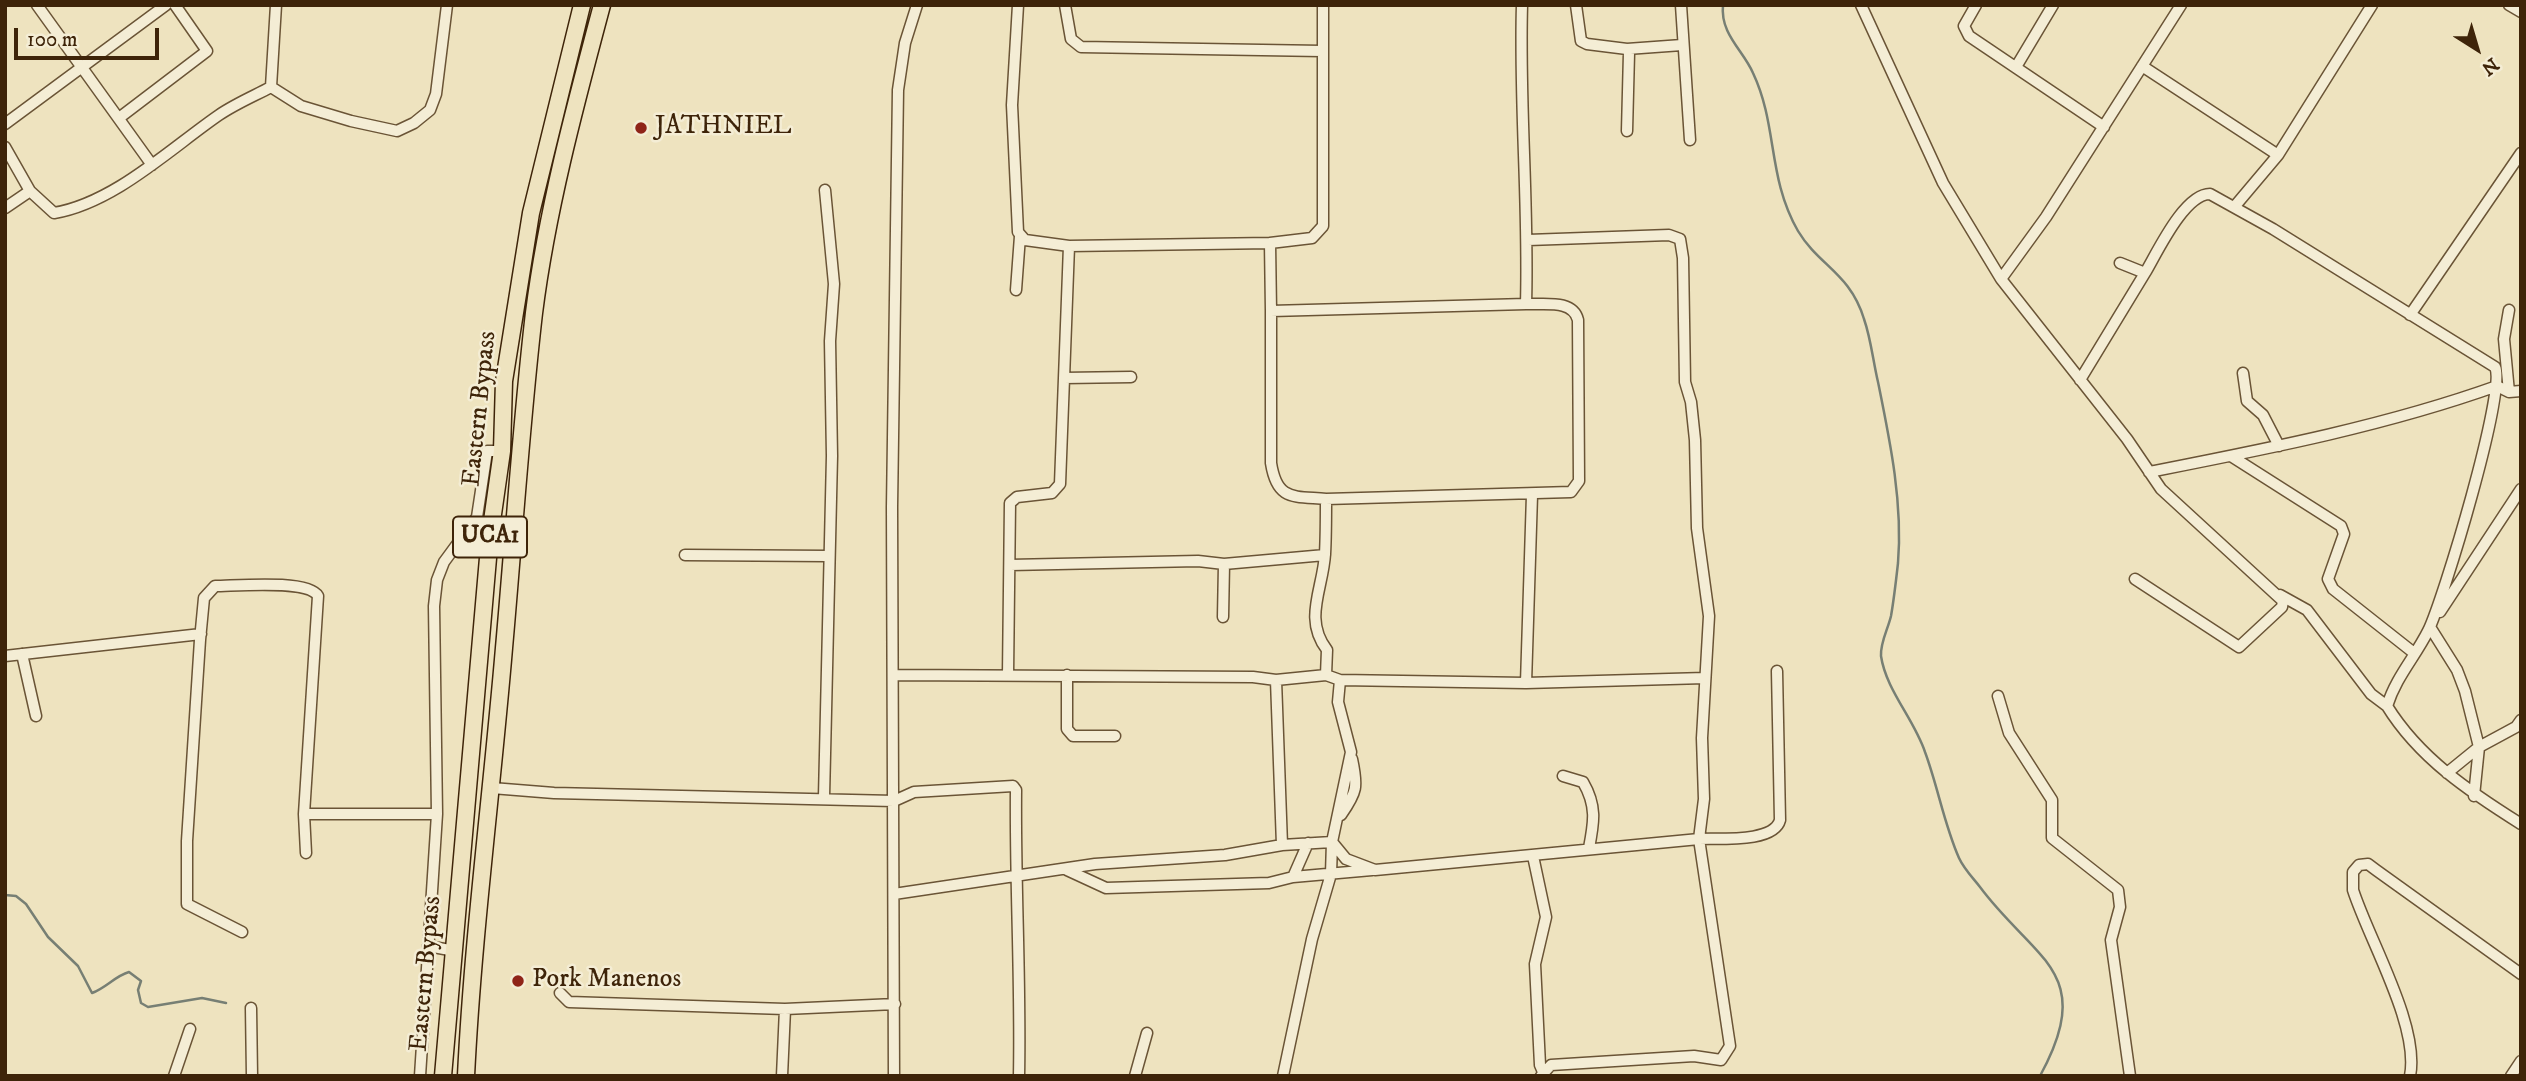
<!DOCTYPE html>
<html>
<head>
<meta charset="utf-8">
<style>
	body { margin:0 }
	#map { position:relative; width:2526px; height:1081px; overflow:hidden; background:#eee3bf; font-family:"IM FELL DW Pica",serif }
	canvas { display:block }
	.frame { position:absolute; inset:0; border:7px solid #3e2409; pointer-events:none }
	.north { position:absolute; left:2442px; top:14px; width:70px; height:70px; -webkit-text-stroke:5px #f4edd5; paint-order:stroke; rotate:143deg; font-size:19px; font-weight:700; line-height:28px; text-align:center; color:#3e2409 }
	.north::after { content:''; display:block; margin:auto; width:24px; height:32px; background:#3e2409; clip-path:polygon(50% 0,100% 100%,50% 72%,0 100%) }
	.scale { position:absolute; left:14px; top:28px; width:145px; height:32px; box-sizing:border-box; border:4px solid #3e2409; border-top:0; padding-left:9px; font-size:21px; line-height:24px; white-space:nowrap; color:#3e2409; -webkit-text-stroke:5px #f4edd5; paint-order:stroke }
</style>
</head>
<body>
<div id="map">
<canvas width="2526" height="1081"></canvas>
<div class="frame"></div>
<div class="north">N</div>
<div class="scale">100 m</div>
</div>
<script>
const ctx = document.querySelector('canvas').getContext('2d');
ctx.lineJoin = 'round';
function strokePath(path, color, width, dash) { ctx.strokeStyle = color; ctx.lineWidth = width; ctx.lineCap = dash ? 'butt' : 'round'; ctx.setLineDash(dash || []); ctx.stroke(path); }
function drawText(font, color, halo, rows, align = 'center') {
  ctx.font = font + ' "IM FELL DW Pica",serif'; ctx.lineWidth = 5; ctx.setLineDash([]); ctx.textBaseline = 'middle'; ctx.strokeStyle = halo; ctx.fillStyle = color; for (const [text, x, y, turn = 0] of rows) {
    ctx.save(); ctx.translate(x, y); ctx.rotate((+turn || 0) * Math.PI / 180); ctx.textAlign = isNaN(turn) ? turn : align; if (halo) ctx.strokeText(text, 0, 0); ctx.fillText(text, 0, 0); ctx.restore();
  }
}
strokePath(new Path2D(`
	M1723 5C1720 34 1743 50 1753 73 1778 126 1767 177 1798 231 1819 266 1850 273 1864 319 1871 339 1873 361 1878 382 1890 441 1903 503 1898 563 1896 581 1894 599 1891 616 1888 629 1880 643 1881 656 1886 690 1914 719 1925 752 1938 787 1944 824 1959 858 1964 869 1973 878 1980 887 2035 961 2097 971 2040 1076
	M5 895 16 896 26 904 48 937 78 966 92 993C106 988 115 976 129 972L141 981 138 990 141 1003 148 1007 202 998 226 1003`), '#777f74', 2.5);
const minor = new Path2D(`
	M37 5 152 165
	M1018 5 1012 105 1018 232 1025 240 1069 246
	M1065 5 1071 39 1081 47 1322 51
	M1522 5C1519 105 1529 204 1526 304
	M1576 5 1581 41 1587 44 1627 49 1629 53 1627 131
	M1681 5 1690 140
	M1861 5 1943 183 2001 279 2127 439 2161 489 2283 601 2282 607 2239 647 2135 579
	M1976 5 1964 26 1969 36 2104 127
	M2509 5 2521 12
	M1627 49 1682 45
	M2142 66 2278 155
	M2016 67 2053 5
	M271 87 301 106 351 121 397 131 414 123 430 110 436 94 447 5
	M271 87 276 5
	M119 118 207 51 175 5
	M5 124 166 5
	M5 147 30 191 5 208
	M30 191 54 213C114 203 171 148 219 115 235 104 254 96 271 87
	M2235 206 2278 155 2372 5
	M2120 263 2145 273C2157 253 2184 194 2210 194L2273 229 2495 367C2507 389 2443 601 2428 631 2415 657 2396 677 2387 706 2419 758 2470 792 2521 824
	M2001 279 2046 217 2181 5
	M1016 290 1020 236
	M2509 310 2504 339 2509 392
	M1271 311V463C1277 501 1293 496 1326 499L1571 492 1579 481 1578 320C1573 299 1544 305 1526 304L1271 311 1270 243 1312 238 1323 226V5
	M2410 315 2521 153
	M2243 373 2247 401 2263 415 2279 446
	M1064 378 1131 377
	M2080 380 2145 273
	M2231 456 2341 526 2344 534 2328 579 2333 589 2414 653
	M2149 472C2266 449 2385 426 2497 386L2509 392 2521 391
	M1326 499C1326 517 1326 536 1325 554 1323 589 1303 619 1327 650L1326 675 1340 680 1526 683 1705 678
	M685 555 828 556
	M1010 565 1198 561 1224 564 1325 555
	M2280 595 2307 610 2371 694 2387 706
	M2440 612 2521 489
	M1223 617 1224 564
	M2430 627 2457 670 2465 691 2479 747 2474 796
	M22 654 36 716
	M5 656 201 634
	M894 675 1253 677 1276 680 1326 675
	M1008 675 1010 503 1017 497 1052 493 1060 484 1069 246 1270 243
	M1067 675V729L1073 736H1115
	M1276 680 1282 845
	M1526 683 1532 495
	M1998 696 2009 733 2052 800V838L2118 890 2120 907 2111 940 2130 1076
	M2447 773 2479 747 2516 727 2521 720
	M1563 776 1583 782C1597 806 1594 822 1589 848
	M492 788 554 793 894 801 914 792 1013 786 1016 790C1015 886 1021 980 1019 1076
	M824 797 832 456 830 341 834 284 825 190
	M304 814 306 853
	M1341 815C1357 792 1358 787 1352 759
	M1533 856 1546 917 1535 964 1540 1065 1543 1072
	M1067 870 1106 888 1269 883 1293 877 1308 843
	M1293 877 1372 870
	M894 894 1095 864 1225 855 1282 845 1332 842 1346 859 1375 870 1699 839 1704 799 1702 738 1709 616 1697 528 1695 440 1691 402 1685 382 1683 258 1680 239 1669 235 1528 240
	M242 932 187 904V841L200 640 204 598 215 586C235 586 308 579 318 596L304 814H437
	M428 946 455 951
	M560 993 569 1002 785 1009
	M251 1008 252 1076
	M174 1076 190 1029
	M420 1076 437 814 434 606 437 580 444 562 477 517 487 451H502
	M782 1076 785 1009 895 1004
	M894 1076 892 507 898 90 905 43 917 5
	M1135 1076 1147 1033
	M1283 1076 1312 939 1331 874 1332 842 1351 752 1338 702 1340 680
	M1541 1076 1551 1065 1694 1056 1721 1060 1730 1046 1699 839C1719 838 1774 843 1780 820L1777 671
	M2410 1076C2420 1026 2369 940 2353 890V872L2359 865 2368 864 2376 870 2521 974
	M2511 1076 2521 1061`);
const primary = new Path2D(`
	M443 1076 490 535 502 451 504 381 531 213 582 5
	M466 1076C473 933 492 791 504 648 514 536 521 425 534 313 547 210 575 106 602 5`);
strokePath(minor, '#6a5436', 13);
strokePath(primary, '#3e2409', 19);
strokePath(minor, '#f4edd5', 10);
strokePath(primary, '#eee3bf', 16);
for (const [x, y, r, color] of [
	[641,128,7,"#8f2418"],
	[518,981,7,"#8f2418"]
]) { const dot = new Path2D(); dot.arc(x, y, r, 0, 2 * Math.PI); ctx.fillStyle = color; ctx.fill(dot); strokePath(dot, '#f4edd5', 2.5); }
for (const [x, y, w] of [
	[490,537,74]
]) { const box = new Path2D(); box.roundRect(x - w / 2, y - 20.5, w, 41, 5); ctx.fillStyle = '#f4edd5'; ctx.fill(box); strokePath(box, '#3e2409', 2); }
drawText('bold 24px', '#3e2409', null, [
	["UCA1",490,537]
]);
drawText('26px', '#3e2409', '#f4edd5', [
	["JATHNIEL",655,128],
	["Pork Manenos",532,981]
], 'left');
drawText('26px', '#3e2409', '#f4edd5', [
	["Eastern Bypass",481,409,-84],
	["Eastern Bypass",427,974,-85]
]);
</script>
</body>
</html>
